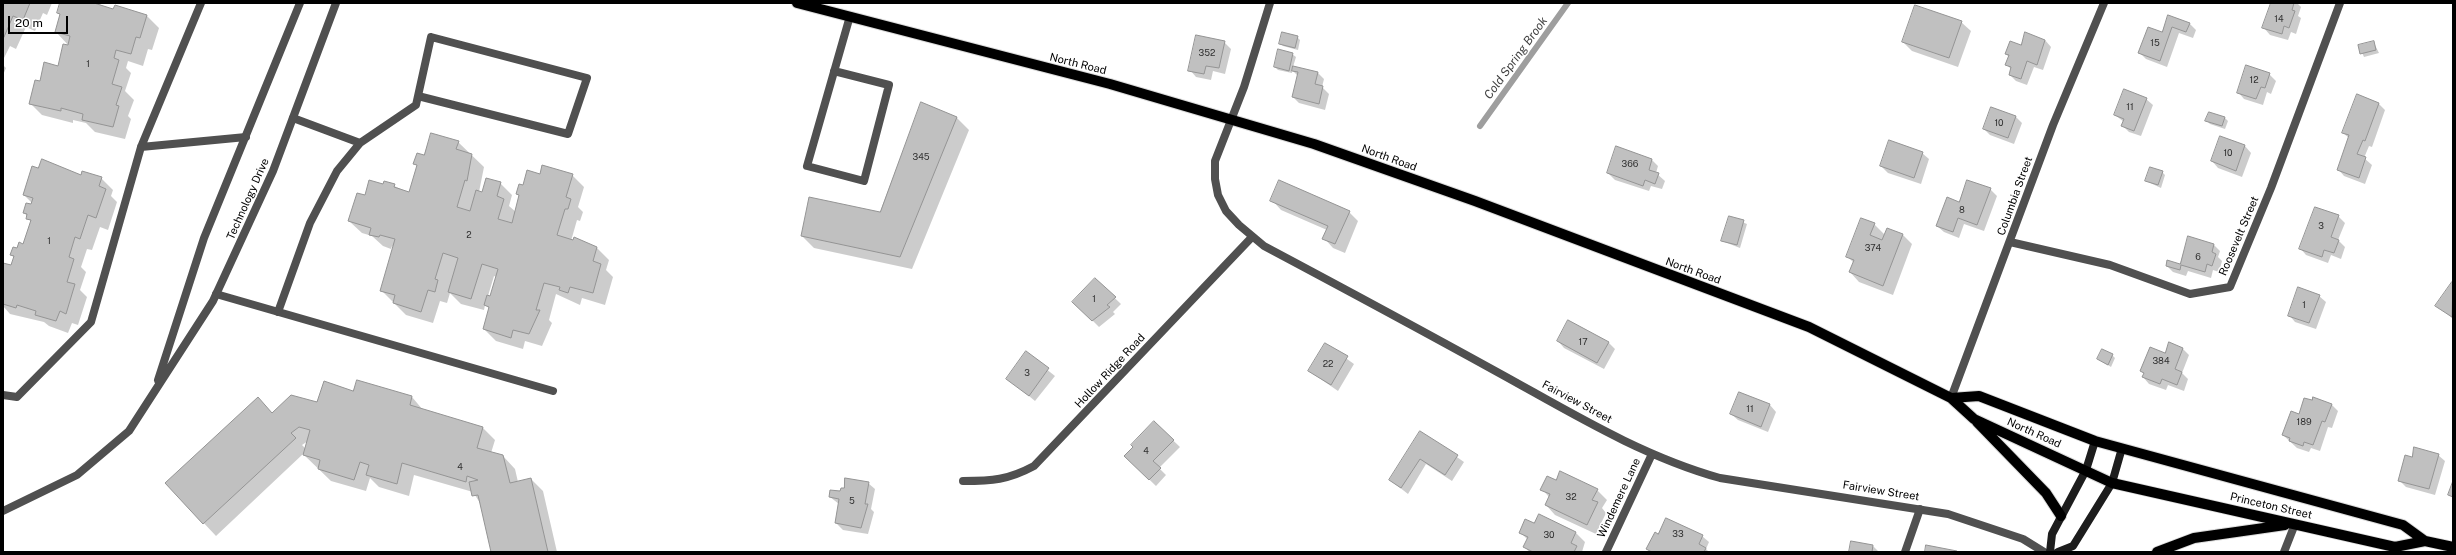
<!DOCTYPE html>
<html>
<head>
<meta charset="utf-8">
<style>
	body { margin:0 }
	#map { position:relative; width:2456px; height:555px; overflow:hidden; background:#fff; font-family:"Public Sans",sans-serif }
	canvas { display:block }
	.frame { position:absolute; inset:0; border:4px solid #000; pointer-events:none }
	.scale { position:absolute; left:8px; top:16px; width:60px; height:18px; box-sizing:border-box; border:2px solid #000; border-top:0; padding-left:5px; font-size:12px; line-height:14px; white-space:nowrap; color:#000; -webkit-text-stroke:3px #fff; paint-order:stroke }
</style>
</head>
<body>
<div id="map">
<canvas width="2456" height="555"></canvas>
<div class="frame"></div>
<div class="scale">20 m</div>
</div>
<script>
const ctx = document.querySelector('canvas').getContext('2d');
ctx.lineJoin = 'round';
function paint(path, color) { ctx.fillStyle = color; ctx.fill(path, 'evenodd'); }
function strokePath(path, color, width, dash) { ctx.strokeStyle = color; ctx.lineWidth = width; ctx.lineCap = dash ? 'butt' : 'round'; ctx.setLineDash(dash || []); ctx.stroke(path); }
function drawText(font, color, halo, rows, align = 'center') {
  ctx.font = font + ' "Public Sans",sans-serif'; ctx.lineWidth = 3; ctx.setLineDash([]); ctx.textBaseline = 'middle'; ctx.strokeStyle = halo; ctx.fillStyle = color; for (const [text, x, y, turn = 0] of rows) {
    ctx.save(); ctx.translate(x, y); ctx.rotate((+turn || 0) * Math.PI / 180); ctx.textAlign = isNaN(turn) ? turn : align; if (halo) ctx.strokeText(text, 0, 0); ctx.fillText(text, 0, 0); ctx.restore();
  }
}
paint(new Path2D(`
	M3 3H52L47 15 43 13 35 31 26 27 16 49 10 46 3 60Z
	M61 3H99L103 7 147 16 159 28 152 50 148 49 143 66 128 61 126 68 131 73 125 91 134 100 128 116 131 119 125 139 95 132 86 123 73 120V123L42 115 30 103 58 67 69 46 56 32 61 15 58 12Z
	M2275 3H2297L2301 7 2298 16 2301 18 2296 34 2291 32 2288 40 2270 35 2264 28Z
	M2169 16 2189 23 2196 30 2193 38 2179 33 2167 67 2146 59 2140 53 2163 33Z
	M1961 22 1971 31 1958 67 1912 51 1903 42Z
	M1297 37 1300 40 1298 50 1283 46 1280 43Z
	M2045 40 2051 47 2043 70 2034 67 2027 85 2016 81 2010 75 2012 70 2007 65 2009 57 2006 54 2021 46Z
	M1224 42 1231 49 1225 74 1213 71 1211 80 1196 77 1190 70Z
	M2374 43 2379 53 2364 57 2359 46Z
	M1292 54 1296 57 1293 67 1318 73 1324 79 1322 87 1329 94 1325 110 1299 103 1293 97 1298 76 1292 70V73L1278 70 1275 67Z
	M3 65 6 68 3 75Z
	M2269 74 2276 81 2271 94 2267 92 2263 105 2244 99 2238 92Z
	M2357 96 2379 104 2385 110 2372 147 2369 146 2364 158 2372 165 2365 184 2344 176 2338 169 2349 138 2343 133Z
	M2146 99 2153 105 2141 136 2129 132 2122 125 2124 122 2115 115Z
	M921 103 957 118 969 130 912 269 814 248 802 236 880 213Z
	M1992 108 2016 117 2022 123 2014 144 1990 135 1984 129Z
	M2209 113 2225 118 2228 121 2225 129 2210 124 2207 121Z
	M2221 137 2245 146 2251 153 2242 177 2218 168 2212 161Z
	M458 142 484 167 479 192 482 193 500 183 512 195 509 206 516 212 520 196 517 194 523 186 541 175H572L584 187 578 207 583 212 580 221 577 220 571 241H574L575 239 597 248 609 260 606 270 613 277 605 305 582 298 580 305 556 294 549 320 552 323 542 346 525 341 523 349 496 341 484 329 490 309 485 305 484 310 461 304 450 293 447 303 440 301 433 323 406 315 381 290 394 247 392 246 391 249 383 246 372 236 362 233 349 221 365 197 384 186 385 182 410 193 418 167 415 163 425 156ZM494 276 497 277 491 297 488 296Z
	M1617 148 1652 160 1658 166 1656 173 1665 181 1662 189 1651 186 1649 191 1615 180 1608 173Z
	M1922 153 1929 159 1921 184 1888 173 1881 166Z
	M2162 172 2165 175 2161 188 2146 181Z
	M81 176 101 178 113 190 111 196 117 202 108 230 100 227 92 250 87 249 81 267 86 272 80 290 87 297 78 325 72 323 68 333 49 326 44 322 10 314 3 306V264L12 267 15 258 11 255 24 245 31 222 24 212 32 203 24 195Z
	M1990 189 1997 196 1984 231 1964 224 1959 238 1944 232 1937 226 1960 203Z
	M1272 200 1349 212 1358 221 1345 253 1333 248 1324 238 1327 230 1281 210Z
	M2338 216 2345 223 2338 240 2345 247 2341 259 2331 255 2328 263 2306 255 2300 248Z
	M1730 217 1747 224 1740 248 1722 241Z
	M1874 224 1885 235H1903L1912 244 1893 295 1859 282 1850 272 1854 263 1847 256Z
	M2189 237 2214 245 2220 251 2218 257 2222 261 2219 272 2213 270 2211 278 2188 271 2186 276 2173 272 2167 266H2180Z
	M1095 279 1121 304 1113 312 1115 314 1099 327 1074 302Z
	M2452 283 2453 284V319L2437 305Z
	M2319 296 2326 302 2316 329 2295 322 2289 315Z
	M1558 341 1608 342 1615 349 1604 369 1564 348Z
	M1326 344 1354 364 1338 391 1309 371Z
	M2183 349 2189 355 2182 373 2188 379 2184 391 2168 385 2166 390 2149 384 2143 377 2144 374 2141 371 2166 354Z
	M1026 353 1055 376 1035 401 1007 378Z
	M2112 355 2115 358 2111 367 2098 359Z
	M354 392 412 397 423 410 483 428 495 440 491 453 503 456 515 469 518 482 531 479 543 491 557 552H492L480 503 473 492 414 475 409 496 379 487 370 478 366 491 331 481 303 454 216 536 166 483 272 413ZM308 441 306 449 302 445Z
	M1739 393 1770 405 1776 412 1768 432 1738 420 1731 414Z
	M2331 404 2338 411 2332 428 2328 427 2320 451 2311 448 2309 452 2297 448 2283 435Z
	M1154 422 1180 447 1159 468 1166 475 1156 486 1125 456Z
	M1421 432 1464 462 1452 481 1426 464 1408 494 1390 480Z
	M2438 455 2445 461 2435 495 2406 487 2399 480 2413 458Z
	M868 483 875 489 871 509 874 512 868 534 843 530 836 523 839 504 830 497Z
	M1542 489 1597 490 1607 500 1602 508 1606 513 1596 534 1555 515 1546 505 1549 497Z
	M1535 524 1576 533 1585 542 1582 552H1529L1525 547 1528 540 1520 532Z
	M1659 535 1702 536 1709 542 1706 549 1709 552H1651L1648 549Z
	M1873 546 1879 552H1850Z`), '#0003');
strokePath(new Path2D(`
	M1480 126 1568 3`), '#9e9e9e', 6);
const building = new Path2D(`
	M3 3H30L23 20 13 16 4 37Z
	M60 3H94L113 9 115 5 147 15 140 38 136 37 131 54 116 50 114 58 119 60 112 84 122 87 116 105 119 106 113 127 82 120 83 114 61 108V111L29 104 35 80 40 81 44 62 58 66 63 44 68 45 70 36 55 32 60 14 57 13Z
	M2271 3H2294L2292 10 2295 11 2289 28 2284 26 2282 34 2262 28Z
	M1915 5 1962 21 1949 58 1902 42Z
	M2168 15 2190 23 2186 32 2172 27 2160 61 2138 53 2148 27 2162 32Z
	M1282 32 1298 36 1295 48 1279 44Z
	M2025 32 2045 40 2037 65 2027 61 2021 79 2009 75 2011 67 2005 65 2009 55 2005 54 2010 41 2021 45Z
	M1196 35 1225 41 1219 68 1206 66 1204 74 1188 71Z
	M2374 41 2376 50 2360 54 2358 45Z
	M1278 49 1293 53 1289 71 1274 67Z
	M2246 65 2270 73 2265 88 2261 87 2256 99 2237 93Z
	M1293 66 1318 72 1315 84 1323 86 1319 104 1292 97 1298 72 1292 71Z
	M2124 89 2147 98 2134 131 2121 126 2124 119 2114 115Z
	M2357 94 2379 103 2365 141 2363 140 2357 154 2366 157 2359 178 2337 170 2349 135 2342 133Z
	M921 102 957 117 900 257 801 236 809 197 880 212Z
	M1991 107 2016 116 2008 138 1983 129Z
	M2209 112 2225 117 2222 126 2205 121Z
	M431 133 459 141 456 149 472 154 467 181 465 180 457 207 470 211 476 190 482 192 486 178 501 182 497 196 504 199 498 219 512 223 519 195 516 194 519 184 523 185 527 170 540 174 542 165 573 174 566 197 571 199 568 209H565L557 235 573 240 574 237 597 247 593 261 601 264 593 293 570 287 568 293 559 290 560 287 544 283 536 310H540L529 334 513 330 511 338 483 329 489 307 484 305 487 295 490 296 498 269 482 264 471 299 448 292 458 258 443 253 435 279 438 280 435 292 428 290 421 312 393 303 395 295 380 291 395 239 380 235 379 237 369 235 371 228 348 221 357 193 365 195 369 180 383 184 384 181 395 184 394 187 409 192 417 165 413 164 417 153 424 155Z
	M2220 136 2245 145 2236 171 2211 161Z
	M1889 140 1923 152 1914 178 1880 166Z
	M1616 146 1652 159 1649 170 1659 173 1655 184 1645 180 1643 186 1607 173Z
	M42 159 81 175 82 171 102 177 99 186 106 189 96 218 88 215 80 239 75 237 69 257 74 259 67 282 75 284 66 314 60 311 56 321 35 315 36 311 17 305 16 308 3 304V263L11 265 14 256 10 255 13 247 17 248 19 242 23 244 31 220 26 219 27 214 23 213 26 203 31 204 33 198 23 195 32 166 38 168Z
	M2150 167 2163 171 2158 185 2145 181Z
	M1279 180 1350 211 1335 244 1322 239 1328 226 1270 201Z
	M1967 180 1991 188 1977 225 1958 218 1953 232 1936 226 1947 197 1959 202Z
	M2315 207 2339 215 2331 237 2339 240 2334 253 2324 250 2322 257 2299 249Z
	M1729 216 1744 220 1737 245 1721 241Z
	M1861 218 1875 223 1870 235 1882 240 1887 228 1903 234 1883 286 1849 272 1854 260 1846 257Z
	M2188 236 2214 244 2212 252 2216 254 2212 266 2207 264 2205 272 2181 265 2180 270 2166 266 2167 260 2180 264Z
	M1095 278 1116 297 1107 305 1110 307 1092 321 1072 302Z
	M2452 282 2453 283 2452 317 2435 306Z
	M2298 287 2320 295 2309 323 2288 316Z
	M1568 320 1609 342 1597 363 1557 341Z
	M2169 342 2183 348 2175 369 2182 372 2177 385 2162 379 2160 384 2142 377 2144 373 2140 371 2150 347 2165 353Z
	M1325 343 1348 356 1331 385 1308 371Z
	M2102 349 2113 354 2108 365 2097 359Z
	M1026 351 1049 368 1029 396 1006 379Z
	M357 380 412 396 410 405 483 427 477 448 503 455 510 483 531 478 548 552H491L478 495 472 496 469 482 478 480 467 476 466 482 402 463 397 484 366 475 369 465 360 462 354 480 318 469 320 460 303 455 310 430 299 427 291 433 296 438 203 524 165 483 258 397 272 413 291 395 317 402 324 381 353 391Z
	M1739 392 1770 404 1761 427 1730 414Z
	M2313 397 2332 404 2325 422 2322 421 2313 445 2304 442 2303 446 2289 441 2290 438 2282 435 2291 411 2299 414 2304 398 2312 400Z
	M1154 421 1174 440 1153 461 1161 468 1149 480 1124 456 1133 447 1131 445Z
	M1420 431 1458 455 1445 475 1420 459 1401 488 1389 480Z
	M2414 447 2439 454 2429 489 2398 481 2405 455 2412 457Z
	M1560 471 1598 489 1592 500 1598 502 1587 525 1545 505 1550 494 1540 490 1547 476 1556 480Z
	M845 478 869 482 865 504H868L861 528 835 523 839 499 829 497 830 490 840 491 841 488H844Z
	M2453 481V497L2448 495Z
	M1539 514 1576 532 1571 543 1577 546 1574 552H1533L1523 547 1528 537 1519 533 1525 519 1534 523Z
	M1666 518 1703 535 1699 544 1706 548 1704 552H1652L1646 549 1655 532 1658 534Z
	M1851 541 1873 545 1872 552H1849Z
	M1926 545 1957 551V552H1925Z`);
paint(building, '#c0c0c0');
strokePath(building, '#949494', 1);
const primary = new Path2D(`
	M797 3 1110 84 1314 144 1475 201 1809 327 1951 398 1974 419 2112 483 2395 547 2425 541
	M1951 398 1979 396 2095 441 2403 525 2425 541 2453 547
	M1977 422 2046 493 2061 516
	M2157 552 2194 538 2285 525`);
strokePath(primary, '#dbdbdb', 12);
strokePath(new Path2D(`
	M834 71 889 85 864 181 807 166 850 16
	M293 118 360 143 416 105 431 37 587 78 568 134 418 96
	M141 147 246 137
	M278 312 310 223 337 171 360 143
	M3 395 17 397 91 322 141 147 201 3
	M1905 552 1920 509
	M2284 552 2295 524`), '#505050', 8);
strokePath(new Path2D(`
	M1270 3 1244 87 1215 161V179L1218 195 1226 211 1239 225 1264 246C1343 288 1421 330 1499 373 1570 412 1641 456 1720 478L1948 514 2023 539 2044 552
	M2010 242 2110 265 2190 294 2230 287 2271 188 2340 3
	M216 294 553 391
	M1951 398 2053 125 2104 3
	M963 481C992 481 1008 480 1034 466L1252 237
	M1606 552 1652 454`), '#505050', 8);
strokePath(new Path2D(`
	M158 380 204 238 300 3
	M3 511 77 475 129 431 213 301 273 171 336 3`), '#505050', 8);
strokePath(new Path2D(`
	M2050 552 2052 534 2086 470 2095 441
	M2058 552 2073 546 2112 483 2122 448`), '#1d1d1d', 8);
strokePath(primary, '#000', 10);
drawText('9px', '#303030', null, [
	["14",2279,19],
	["15",2155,43],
	["352",1207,53],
	["1",88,64],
	["12",2254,80],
	["11",2130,107],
	["10",1999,123],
	["10",2228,153],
	["345",921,157],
	["366",1630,164],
	["8",1962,210],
	["3",2321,226],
	["2",469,235],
	["1",49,241],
	["374",1873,248],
	["6",2198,257],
	["1",1094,299],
	["1",2304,305],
	["17",1583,342],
	["384",2161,361],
	["22",1328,364],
	["3",1027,373],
	["11",1750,409],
	["189",2304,422],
	["4",1146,451],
	["4",460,467],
	["32",1571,497],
	["5",852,501],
	["33",1678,534],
	["30",1549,535]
]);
drawText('11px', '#000', '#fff', [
	["North Road",1078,64,14],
	["North Road",1389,158,20],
	["Columbia Street",2015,196,-70],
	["Technology Drive",248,199,-66],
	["Roosevelt Street",2239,236,-67],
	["North Road",1693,271,20],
	["Hollow Ridge Road",1110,371,-47],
	["Fairview Street",1577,402,28],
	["North Road",2034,433,24],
	["Fairview Street",1881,491,9],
	["Windemere Lane",1619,498,-65],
	["Princeton Street",2271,506,13]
]);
drawText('italic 12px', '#3f3f3f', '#fff', [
	["Cold Spring Brook",1516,58,-54]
]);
</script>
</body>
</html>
